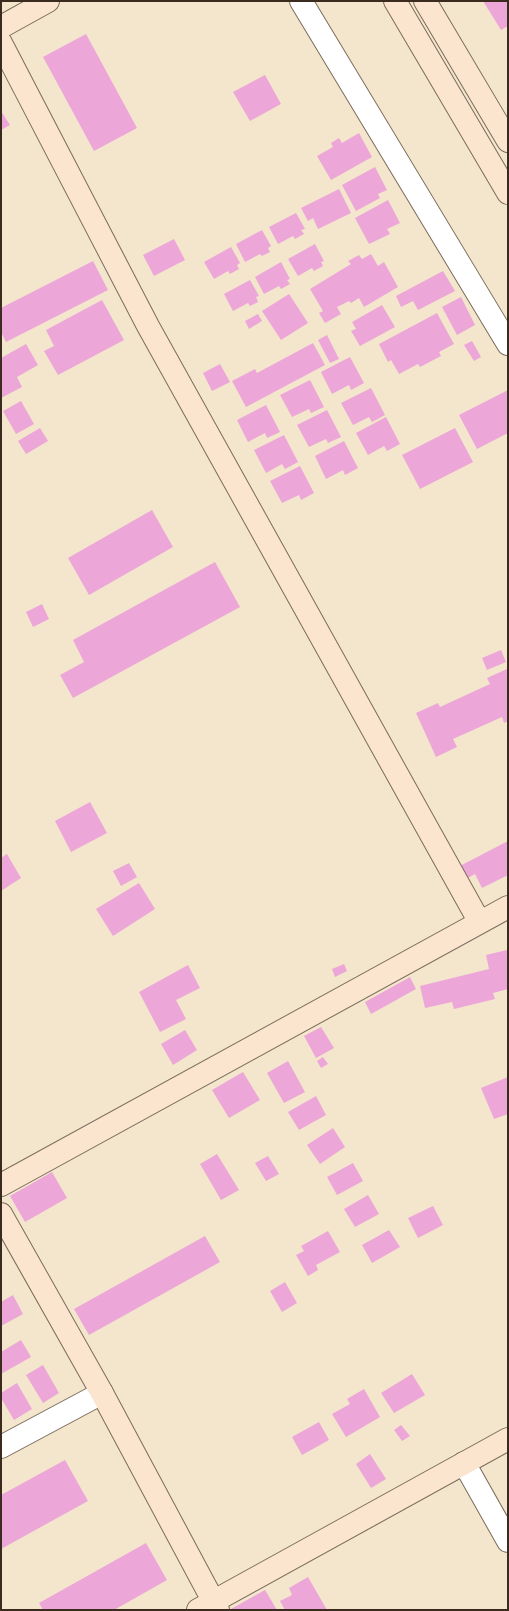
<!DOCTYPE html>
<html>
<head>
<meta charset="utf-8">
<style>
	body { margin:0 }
	#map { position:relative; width:509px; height:1611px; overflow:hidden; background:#f3e6cd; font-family:"IM FELL Double Pica",serif }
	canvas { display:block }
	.frame { position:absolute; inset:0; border:2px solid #3b2a1e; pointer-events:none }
</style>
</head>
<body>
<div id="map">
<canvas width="509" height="1611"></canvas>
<div class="frame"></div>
</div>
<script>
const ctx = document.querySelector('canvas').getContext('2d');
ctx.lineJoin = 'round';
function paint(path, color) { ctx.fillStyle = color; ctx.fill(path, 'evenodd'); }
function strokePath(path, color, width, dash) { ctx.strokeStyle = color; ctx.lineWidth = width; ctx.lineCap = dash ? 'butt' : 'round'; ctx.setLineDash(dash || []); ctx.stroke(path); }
paint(new Path2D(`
	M483 1H508V26L501 30Z
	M86 34 137 128 94 151 43 57Z
	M265 75 281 104 250 121 233 92Z
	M1 111 10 125 1 130Z
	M359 133 372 157 331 180 317 156 333 147 331 143 339 138 342 143Z
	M375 167 387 190 378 194 380 198 356 211 342 185Z
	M339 189 351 213 318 229 313 218 308 221 301 208Z
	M388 200 400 223 387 229 390 234 369 244 355 218Z
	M296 213 305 229 301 230 304 234 295 239 293 236 278 244 269 227Z
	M262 230 271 246 268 248 270 252 262 256 260 254 245 262 236 244Z
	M174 239 185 260 154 276 143 255Z
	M315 244 324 261 321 262 323 266 314 271 312 268 298 276 288 259Z
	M231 247 240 263 237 265 239 269 230 274 228 271 214 279 204 262Z
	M371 254 378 266 384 262 398 287 364 307 359 298 351 303 349 301 337 307 341 314 325 323 319 313 323 311 310 289 351 264 348 261 359 255 362 259Z
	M93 261 108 290 6 342 1 332V308Z
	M281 262 290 279 287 280 290 284 281 289 279 286 264 294 255 277Z
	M443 271 455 291 418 310 413 301 401 307 396 296Z
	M250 280 259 296 256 297 258 302 250 306 248 303 233 311 224 294Z
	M289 294 308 323 281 340 262 311Z
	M461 297 475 325 457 335 442 307Z
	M102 300 124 340 58 375 44 351 54 346 46 330Z
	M382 305 395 327 360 346 351 331 356 329 352 322Z
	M437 313 454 344 439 352 441 356 420 367 418 364 399 374 391 360 388 362 379 344Z
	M258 314 262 321 249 329 245 321Z
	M327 335 339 359 330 363 318 340Z
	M472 341 481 357 474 361 464 345Z
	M313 343 325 365 246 407 232 381 255 369 257 373Z
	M26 344 38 365 17 377 22 387 1 398V358Z
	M350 357 364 383 351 390 349 385 332 394 321 372Z
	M220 364 230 382 212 391 203 373Z
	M310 380 324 407 311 413 309 409 292 417 280 395Z
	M371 388 385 415 372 422 369 417 353 425 341 403Z
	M508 390V433L477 449 459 415Z
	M21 401 34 424 16 434 3 411Z
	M266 405 280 432 267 438 265 433 248 442 237 420Z
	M327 410 341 437 328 443 326 439 309 447 297 425Z
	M386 417 400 444 387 451 384 446 368 455 356 433Z
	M40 428 48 441 26 454 18 441Z
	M455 428 473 462 420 489 402 455Z
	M284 435 298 462 285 469 282 464 266 473 254 450Z
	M344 441 358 468 345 475 343 470 326 479 315 456Z
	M300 466 314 493 301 500 299 495 282 503 270 481Z
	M152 510 173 547 89 595 68 558Z
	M215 562 240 607 73 698 60 675 84 662 73 640Z
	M42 604 49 619 33 627 26 612Z
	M501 650 506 662 487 670 482 658Z
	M507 669 508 721 504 723 502 717 453 739 457 747 436 757 416 713 438 703 440 707 490 684 487 678Z
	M90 802 107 833 71 852 55 821Z
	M508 841V875L482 888 475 874 464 880 458 867Z
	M7 854 21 878 1 891V858Z
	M129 863 137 877 121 886 113 871Z
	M139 883 155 909 113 936 96 909Z
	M507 950 508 989 493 993 495 999 454 1009 452 1002 425 1008 420 986 489 969 486 955Z
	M344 964 347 971 335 977 332 969Z
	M188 965 200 988 176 1000 186 1019 160 1032 139 992Z
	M410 977 416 989 371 1014 365 1002Z
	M321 1027 334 1048 316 1058 304 1036Z
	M185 1030 197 1050 173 1065 161 1044Z
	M323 1057 328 1064 321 1068 317 1061Z
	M288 1061 305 1092 284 1103 267 1073Z
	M243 1072 260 1100 229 1118 212 1090Z
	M508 1077V1114L494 1119 481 1088Z
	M316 1096 326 1115 299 1130 288 1112Z
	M333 1128 345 1147 320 1164 307 1145Z
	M217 1154 239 1190 221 1200 200 1164Z
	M268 1156 279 1174 266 1181 255 1163Z
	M353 1163 363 1181 337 1195 327 1177Z
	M52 1172 67 1198 25 1222 10 1196Z
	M368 1195 379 1214 355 1227 344 1209Z
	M433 1206 443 1225 418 1238 408 1218Z
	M389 1230 400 1247 372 1263 362 1245Z
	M328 1231 340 1252 316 1265 318 1270 308 1276 296 1255 304 1251 301 1246Z
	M205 1236 220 1262 89 1335 74 1309Z
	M285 1282 297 1303 282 1312 270 1291Z
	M13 1295 23 1314 1 1326V1302Z
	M21 1340 31 1357 1 1374V1352Z
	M43 1365 59 1393 43 1403 26 1375Z
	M412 1374 425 1395 394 1413 381 1393Z
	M17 1383 32 1409 14 1420 1 1398V1393Z
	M364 1389 380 1417 346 1437 332 1414 350 1404 347 1399Z
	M319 1422 329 1440 302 1455 292 1437Z
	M401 1425 410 1436 402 1441 394 1430Z
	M370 1454 386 1479 371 1488 356 1464Z
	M65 1460 88 1501 1 1549V1495Z
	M146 1543 167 1580 114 1610H43L39 1603Z
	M308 1577 327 1610H285L280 1601 292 1595 289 1588Z
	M265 1590 277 1610H231V1609Z`), '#eca6d8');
const street = new Path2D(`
	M301 1 508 344
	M1 1447 102 1393
	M464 1463 508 1541`);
const secondary = new Path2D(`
	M395 1 508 193
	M425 1 508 141
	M1 27 48 1
	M1 43 148 326 479 921
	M1 1185 508 907
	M1 1214 102 1393 218 1610
	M198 1610 508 1439`);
strokePath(street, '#7b6c5b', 24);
strokePath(secondary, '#7b6c5b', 24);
strokePath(street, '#fff', 22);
strokePath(secondary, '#fbe5cf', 22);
</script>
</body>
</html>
